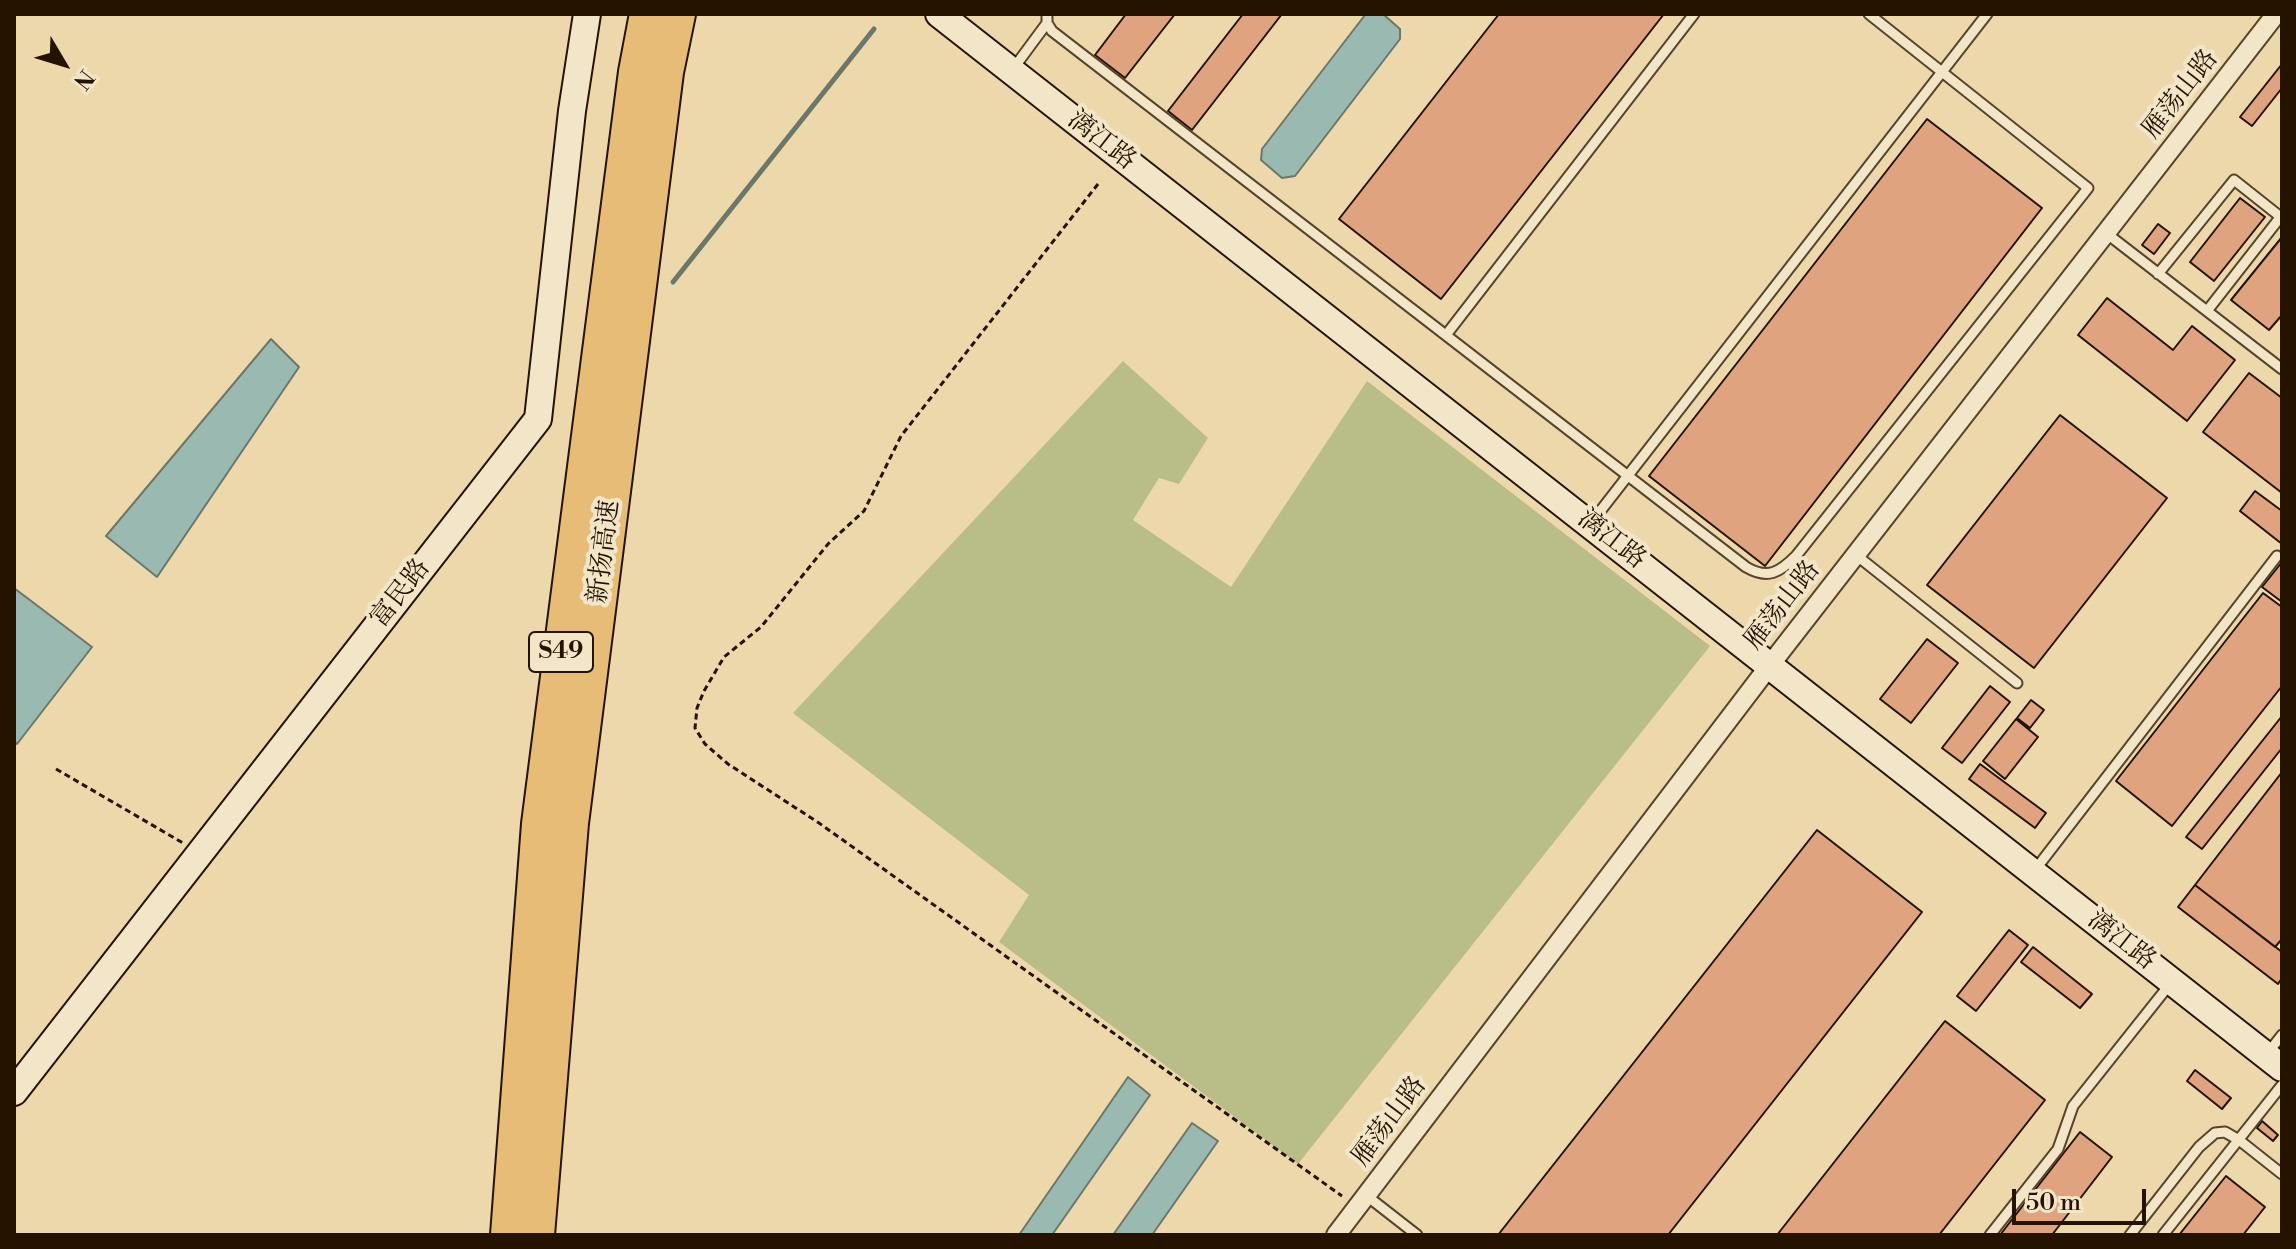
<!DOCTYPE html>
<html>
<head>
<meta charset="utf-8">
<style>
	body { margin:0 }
	#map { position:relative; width:2296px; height:1249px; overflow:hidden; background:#edd8ab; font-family:"Libre Bodoni",serif }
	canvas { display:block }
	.frame { position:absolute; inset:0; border:16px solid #251300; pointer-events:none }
	.north { position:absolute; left:24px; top:24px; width:80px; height:80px; -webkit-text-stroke:6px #f3e6c8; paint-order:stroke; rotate:128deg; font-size:22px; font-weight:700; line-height:32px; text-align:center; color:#251300 }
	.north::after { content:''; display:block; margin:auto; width:28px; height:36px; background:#251300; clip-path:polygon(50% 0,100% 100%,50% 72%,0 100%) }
	.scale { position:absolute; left:2012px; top:1189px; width:134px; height:36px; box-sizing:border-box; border:4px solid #251300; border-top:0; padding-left:10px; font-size:24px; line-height:28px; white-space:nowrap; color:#251300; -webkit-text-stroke:6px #f3e6c8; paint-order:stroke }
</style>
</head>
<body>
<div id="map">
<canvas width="2296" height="1249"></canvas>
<div class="frame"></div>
<div class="north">N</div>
<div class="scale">50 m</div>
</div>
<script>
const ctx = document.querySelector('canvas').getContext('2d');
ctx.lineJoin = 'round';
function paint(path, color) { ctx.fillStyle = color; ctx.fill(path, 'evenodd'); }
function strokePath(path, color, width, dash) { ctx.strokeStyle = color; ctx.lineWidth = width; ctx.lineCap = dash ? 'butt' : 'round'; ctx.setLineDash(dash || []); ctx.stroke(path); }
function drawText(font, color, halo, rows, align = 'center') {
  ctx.font = font + ' "Libre Bodoni","Noto Serif SC",serif'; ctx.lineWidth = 8; ctx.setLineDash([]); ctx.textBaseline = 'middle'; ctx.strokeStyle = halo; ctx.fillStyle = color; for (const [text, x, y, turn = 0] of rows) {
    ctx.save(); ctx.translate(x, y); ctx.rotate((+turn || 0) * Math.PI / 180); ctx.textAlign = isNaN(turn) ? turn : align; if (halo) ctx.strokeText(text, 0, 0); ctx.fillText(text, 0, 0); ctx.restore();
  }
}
paint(new Path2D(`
	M1123 361 1208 438 1179 484 1159 478 1133 520 1231 587 1367 381 1710 646 1298 1164 999 942 1029 895 793 713Z`), '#b9be88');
const water = new Path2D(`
	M1383 14 1400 29V39L1295 176 1282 178 1261 160 1262 149 1365 15Z
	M271 339 299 367 157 577 106 536Z
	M14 588 92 647 17 744 14 741Z
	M1128 1077 1150 1095 1052 1235H1019Z
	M1192 1123 1218 1141 1152 1235H1113Z`);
paint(water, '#9ab9b0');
strokePath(water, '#6b776a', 2);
strokePath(new Path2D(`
	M673 282 874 29`), '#6b776a', 5);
const building = new Path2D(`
	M1126 14H1175L1125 78 1095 55Z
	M1243 14H1282L1192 130 1168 111Z
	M1499 14H1664L1441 299 1339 219Z
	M2282 64V88L2252 126 2240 117Z
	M1927 119 2042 208 1765 566 1649 476Z
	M2240 198 2265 217 2214 281 2190 262Z
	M2158 224 2170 233 2154 254 2142 245Z
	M2282 237V315L2269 330 2231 300Z
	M2107 298 2173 350 2192 326 2235 360 2187 421 2078 335Z
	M2249 373 2282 398V493L2203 432Z
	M2060 415 2167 498 2034 668 1927 585Z
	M2255 491 2282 511V544L2240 511Z
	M2282 562V602L2262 587Z
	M2263 593 2282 607V686L2172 826 2116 781Z
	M1927 639 1958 663 1911 723 1880 699Z
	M1990 686 2010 702 1962 763 1942 748Z
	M2031 700 2044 710 2030 728 2017 718Z
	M2282 716V748L2202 849 2186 837Z
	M2016 719 2038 737 2005 779 1983 761Z
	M1980 764 2046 813 2035 828 1969 779Z
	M2282 772V939L2275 947 2195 885Z
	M1817 830 1922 912 1668 1235H1498Z
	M2195 885 2282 952V978L2278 984 2178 907Z
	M2009 930 2028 945 1976 1011 1957 996Z
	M2033 947 2092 994 2080 1008 2021 962Z
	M1945 1021 2045 1100 1939 1235H1777Z
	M2195 1070 2231 1098 2222 1109 2187 1081Z
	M2262 1121 2278 1135 2273 1141 2257 1128Z
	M2080 1132 2112 1157 2052 1235H2000Z
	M2226 1176 2265 1207 2243 1235H2179Z`);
paint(building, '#e0a380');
strokePath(building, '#251300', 2);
const lane = new Path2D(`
	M1047 14V23L1052 31 1746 567C1768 580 1780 572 1796 556L2088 188 1869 14
	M1013 69 1047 23
	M2106 233 2282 369
	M2158 274 2234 180 2282 218
	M2207 311 2282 215
	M1446 335 1694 14
	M1591 523 1987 14
	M1856 555 2017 683
	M2035 870 2277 556
	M2267 1054 2282 1035
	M1367 1196 1417 1235
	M1990 1235 2058 1149 2073 1106 2170 984
	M2130 1235 2199 1147 2215 1133 2225 1132 2239 1140 2282 1174
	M2163 1235 2282 1085`);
const street = new Path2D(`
	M1336 1235 1770 665 2276 14`);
const secondary = new Path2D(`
	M939 14 2282 1068
	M14 1092 538 419 572 111 587 14`);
const highway = new Path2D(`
	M508 1235 539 824 636 72 647 14
	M537 1235 571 823 666 72 678 14`);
strokePath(lane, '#57442b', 13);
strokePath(street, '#57442b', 22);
strokePath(secondary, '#251300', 30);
strokePath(highway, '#251300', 38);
strokePath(new Path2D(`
	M1098 184 901 436 864 511 828 544 761 627 724 657 704 691 697 708 695 728 705 744 728 764 819 823 1342 1196
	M56 769 183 843`), '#251300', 3, [6, 4]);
strokePath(lane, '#f3e6c8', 9);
strokePath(street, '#f3e6c8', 18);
strokePath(secondary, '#f3e6c8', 26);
strokePath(highway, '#e6bc76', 34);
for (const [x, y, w] of [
	[561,652,64]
]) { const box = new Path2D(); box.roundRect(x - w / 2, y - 20, w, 40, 6); ctx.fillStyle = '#f3e6c8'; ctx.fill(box); strokePath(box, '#251300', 2); }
drawText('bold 24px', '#251300', null, [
	["S49",561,652]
]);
drawText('26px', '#251300', '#f3e6c8', [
	["雁荡山路",2181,95,-52],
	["漓江路",1101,141,38],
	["漓江路",1611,540,38],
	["新扬高速",605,552,-83],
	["富民路",401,594,-52],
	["雁荡山路",1783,606,-52],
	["漓江路",2121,941,38],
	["雁荡山路",1390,1122,-53]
]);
</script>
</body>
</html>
